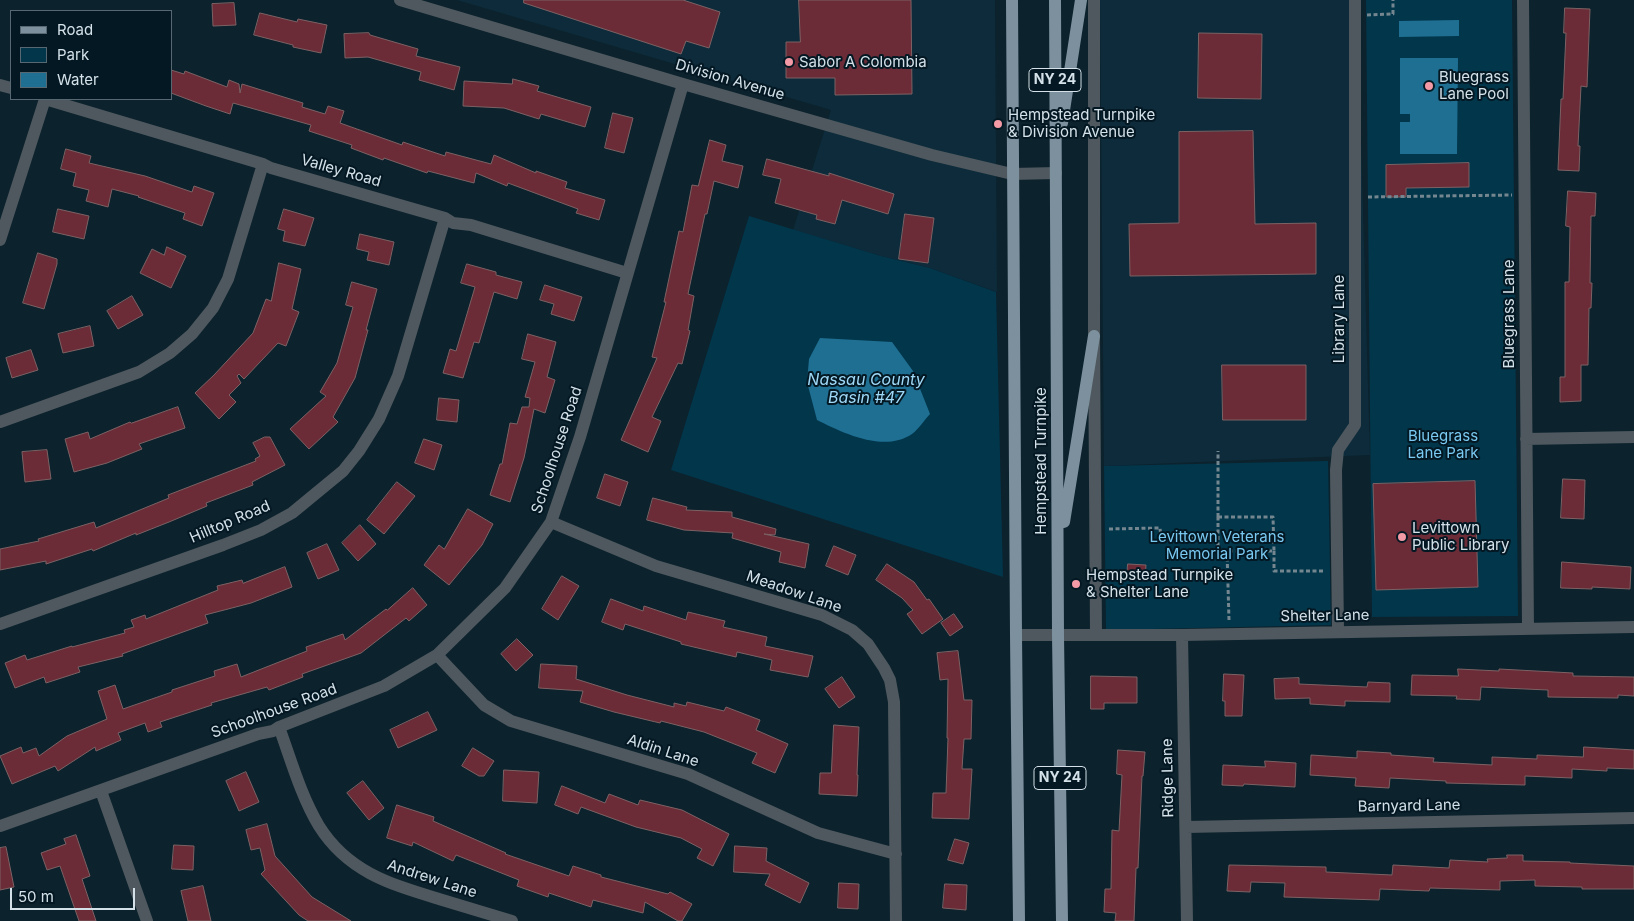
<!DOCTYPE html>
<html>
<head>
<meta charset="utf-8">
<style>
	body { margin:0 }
	#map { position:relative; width:1634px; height:921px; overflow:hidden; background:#0c222d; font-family:Inter,sans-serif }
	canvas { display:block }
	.legend { position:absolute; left:10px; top:10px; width:162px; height:90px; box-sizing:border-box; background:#041823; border:1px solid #576872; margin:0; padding:6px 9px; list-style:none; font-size:15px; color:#d4e1e9 }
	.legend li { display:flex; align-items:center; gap:10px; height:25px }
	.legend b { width:25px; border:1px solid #576872 }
	.scale { position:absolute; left:10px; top:888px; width:125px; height:22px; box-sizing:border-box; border:2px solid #d4e1e9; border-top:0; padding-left:6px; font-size:15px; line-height:18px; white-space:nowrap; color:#d4e1e9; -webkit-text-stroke:4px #041823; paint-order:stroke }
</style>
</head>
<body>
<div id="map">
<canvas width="1634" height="921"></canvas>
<ul class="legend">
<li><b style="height:6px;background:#7c919d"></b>Road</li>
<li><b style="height:14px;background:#02364b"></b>Park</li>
<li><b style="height:14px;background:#1f6f92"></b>Water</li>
</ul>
<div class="scale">50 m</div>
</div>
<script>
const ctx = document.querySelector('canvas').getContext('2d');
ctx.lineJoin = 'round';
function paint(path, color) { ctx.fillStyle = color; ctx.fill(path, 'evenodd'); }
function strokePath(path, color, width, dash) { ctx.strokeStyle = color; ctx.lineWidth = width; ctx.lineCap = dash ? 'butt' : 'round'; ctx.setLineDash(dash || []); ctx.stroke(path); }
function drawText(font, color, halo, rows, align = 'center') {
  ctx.font = font + ' Inter,sans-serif'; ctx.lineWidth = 4; ctx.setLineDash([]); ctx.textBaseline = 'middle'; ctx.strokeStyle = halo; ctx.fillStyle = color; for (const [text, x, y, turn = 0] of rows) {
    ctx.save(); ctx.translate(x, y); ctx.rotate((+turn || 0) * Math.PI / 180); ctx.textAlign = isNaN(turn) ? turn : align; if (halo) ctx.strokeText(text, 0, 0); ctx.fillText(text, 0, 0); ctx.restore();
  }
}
paint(new Path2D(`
	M457 0H995L997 292 930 268 881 256 793 230 831 110Z
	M1100 0H1357L1370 455 1104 466Z`), '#0d2b3a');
paint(new Path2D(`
	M1366 0H1512L1518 616 1372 617Z
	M749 216 881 256 930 268 996 292 1003 577 671 470Z
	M1328 461 1331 625 1106 630 1104 466Z`), '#02364b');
paint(new Path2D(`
	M1459 20V36L1399 37V21Z
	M1400 58H1458L1457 154H1400V122H1410V114H1400Z
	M820 338 892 342 913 371 930 414C924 420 919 429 912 434 884 453 843 433 817 420L807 382 809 359Z`), '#1f6f92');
const building = new Path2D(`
	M524 0H683L720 12 709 48 686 41 681 54 524 3Z
	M799 0H911L912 94 835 95V78H786V42H800Z
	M234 3 236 25 213 26 212 4Z
	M1565 8 1590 9 1587 87 1581 86 1578 146H1580L1579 171 1558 170 1561 99H1563L1566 33H1564Z
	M260 13 297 22 298 19 327 25 321 53 293 47V45L254 35Z
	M369 33 370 35 418 49 416 56 460 67 454 90 419 80 421 72 368 57 345 58 344 34Z
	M1199 33 1262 34 1261 99 1198 98Z
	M171 70 184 74 185 71 227 87 229 80 239 84 240 93 242 84 303 103 302 107 325 114 328 106 344 111 340 123 402 145 403 142 445 156 446 152 491 164 494 155 536 173V171L567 182 565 188 605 200 599 220 576 213 578 209 508 183 507 186 476 173 474 183 428 171 427 173 384 158 383 160 351 148 352 145 309 131 311 125 233 103 230 114 206 106 171 93Z
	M513 79 539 86 537 91 591 107 585 127 541 114 539 119 504 108 463 106 464 81 512 84Z
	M613 113 633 118 624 153 605 148Z
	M1253 131 1255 224 1316 223V274L1130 276 1129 224 1179 223V132Z
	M710 140 726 145 722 161 743 166 738 188 714 181 707 214H705L688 294 694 296 688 330 690 331 682 364 678 363 652 417 661 421 648 452 621 440 657 358 652 357 666 302H664L679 231 683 232 692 185 698 186Z
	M66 149 91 156 89 163 145 176 192 192 194 186 214 193 202 226 183 219 185 213 138 197 139 196 112 189 108 207 86 201 89 190 73 186 76 173 61 169Z
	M767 159 829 176V173L894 194 888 214 842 200 835 224 816 219 817 215 775 203 781 179 763 175Z
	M1469 163V187L1406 188V197H1386V165Z
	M1568 191 1596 193 1595 216H1591L1590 283H1592L1591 308H1589L1588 365H1581V401L1560 402V377H1565V282H1569L1570 227 1566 226Z
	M58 209 89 216 84 239 53 232Z
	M284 209 314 218 305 246 283 241 285 231 278 229Z
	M905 214 934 218 928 263 899 259Z
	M360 234 394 242 389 265 367 260 369 252 357 249Z
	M167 247 186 256 171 288 140 273 152 249 164 255Z
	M38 253 57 259V264L44 309 23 303Z
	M279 263 301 269 292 309 299 312 286 346 278 343 244 379 239 374 237 376 241 383 229 395 236 402 219 419 195 393 214 375 253 333 266 299 271 301Z
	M467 264 496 272V275L522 282 517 299 494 292 479 343 474 342 463 378 443 373 450 349 456 351 475 287 461 283Z
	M352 282 377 289 366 330H368L355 378 333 417 338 422 309 449 290 429 326 396 320 392 337 363 353 307 346 305Z
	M545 285 582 297 574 321 551 314 554 304 540 300Z
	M132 296 143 315 118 329 107 311Z
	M90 326 94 346 63 353 58 334Z
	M528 334 556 342 547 377 555 380 545 413 534 409 524 458 510 502 490 495 500 464H502L510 423 517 424 522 407H529L530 398 525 397 535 362 522 359Z
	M31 350 38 370 12 378 6 358Z
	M1222 365H1306V420H1223Z
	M439 398 459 400 457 422 437 420Z
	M178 407 185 428 139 444 142 449 107 463 74 472 65 439 88 432 90 439 130 422 131 423Z
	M265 437H270L285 465 252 482 253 485 206 503 207 506 169 522 136 535V533L93 551 92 549 46 564V561L0 570V549L39 541 38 539 94 522 96 528 169 498 168 495 256 461 255 459 260 456 253 443Z
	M424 439 442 445 434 470 415 463Z
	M47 450 51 479 25 482 22 452Z
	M605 474 628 482 620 506 597 498Z
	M1563 479 1585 480 1584 519 1561 518Z
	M1475 481 1478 587 1376 590 1373 484Z
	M397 482 415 496 384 534 367 520Z
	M653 498 687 507 686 510 732 512V517L776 529 775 535 764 534 809 544 805 568 779 562 781 552 732 538 733 533 684 530 647 520Z
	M468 509 493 524 482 545 449 585 424 565 439 545 444 549Z
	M360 525 376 544 358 561 342 543Z
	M327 544 339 570 318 579 307 553Z
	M834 546 856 555 848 575 826 566Z
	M1562 562 1631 567 1630 589 1592 587V589L1561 588Z
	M887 564 914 582 927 600 929 599 943 619 922 634 907 614 913 610 902 598 876 580Z
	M1128 564 1146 565 1145 579 1127 578Z
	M285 567 292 587 251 603 205 615 208 623 122 654 123 656 78 667 80 672 46 683 44 677 15 688 5 663 25 655 27 660 72 646V647L125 633 124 630 134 627 131 620 145 615 146 619 218 590 217 586 242 580 243 583Z
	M562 576 579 586 558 620 542 609Z
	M413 588 427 605 409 621 406 618 361 653 302 674 303 677 269 690 267 687 211 703 212 705 160 722 162 727 148 732 145 723 118 733 121 740 96 751 95 747 58 771 55 766 12 784 0 756 21 747 23 753 36 748 39 756 67 736 107 719 98 691 115 685 123 709 172 692V690L215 676 214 671 237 664 241 677 307 651 306 647 343 634 345 640 386 609 387 610Z
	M611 599 643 611 644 606 686 620 688 612 725 621 723 627 767 637 765 646 813 656 808 677 770 670 772 660 737 652 736 657 681 644V642L625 624 623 630 602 622Z
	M954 614 963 627 950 636 941 623Z
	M517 639 533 655 516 671 501 654Z
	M958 651 964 700H972L971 739H964L962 769H972L969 819 932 818 933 793H946L948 738H947L948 679 940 680 937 653Z
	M541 664 577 666 576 679 627 695 674 707V703L686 706 687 702 724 711 726 707 760 720 756 730 788 744 775 773 752 763 757 753 704 732 661 721 660 723 614 712 580 702 583 691 539 688Z
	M1458 669 1499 671V669L1573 673V676L1634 677V696L1618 695V698L1548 697V690L1481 687 1480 700 1456 699 1457 696 1411 695 1412 675 1458 676Z
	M1224 674 1244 675 1242 716H1225V701H1223Z
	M1091 676 1137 677V703H1104V709H1091Z
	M842 677 855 697 839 708 825 689Z
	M1299 678V684L1367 687 1368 682 1390 683V702L1345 701V706L1310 704V698L1275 699 1274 679Z
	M428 712 437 730 398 748 390 730Z
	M834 725 859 727 857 775H858L857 796 819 794 820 773H831Z
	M1584 747 1634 750V769L1607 768V771L1572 769V778L1525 776V785L1446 783V781L1390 778 1389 788 1355 786 1356 778 1310 775 1311 755 1357 758V751L1391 753V755L1434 758 1433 762 1492 765V757L1537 759V755L1583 757Z
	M473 748 494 761 484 776H479L462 766Z
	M1118 750 1145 752 1143 776H1142L1138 868H1136L1134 921H1115L1116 913 1104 912 1105 889H1111L1112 830 1119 831 1122 775 1117 774Z
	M1265 761 1296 763 1295 787 1244 784 1243 786 1222 785 1223 765 1265 767Z
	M504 770 539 772 537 803 503 801Z
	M246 772 259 802 239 811 226 781Z
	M363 781 384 808 369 820 347 793Z
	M562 786 605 803 609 794 638 805 640 800 682 810 729 834 713 866 697 858 702 849 681 838 636 827 581 807 578 814 555 805Z
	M397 805 434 817 433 821 506 853 505 854 569 876 573 866 601 875V877L668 894 670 892 692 904 682 921H678L645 902 643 913 593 900 591 907 549 893 548 897 517 886 519 880 456 855 453 861 413 842 412 846 387 838Z
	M267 824 275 856 312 897 351 921H308L299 915 261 874 265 870 260 848 251 850 246 830Z
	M76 835 90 876 82 879 96 921H79L60 866 47 870 41 853 66 844 64 839Z
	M955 839 969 843 963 864 948 860Z
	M174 845 194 846 193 870 172 869Z
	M735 846 767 848 766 861 809 883 800 903 765 885 770 874 734 872Z
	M6 847 14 887 0 890V848Z
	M1507 855H1523V861L1570 862V863L1634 866V889H1582V887L1535 886V880L1500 881V890L1430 888 1429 891 1380 889 1379 900 1284 897 1285 883 1251 882 1250 892 1227 891 1229 865 1326 867V872L1392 875 1393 865 1449 868 1450 860 1488 862 1487 859 1507 858Z
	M839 883 859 884 858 909 838 908Z
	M945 884 967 885 966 910 943 908Z
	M203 886 211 921H188L181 891Z`);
paint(building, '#6b2b37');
strokePath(building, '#7c6264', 1);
strokePath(new Path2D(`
	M1367 15 1393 14V0
	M1368 197 1512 195
	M1218 517H1273L1274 551H1218Z
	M1218 517V451
	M1109 529 1160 528 1161 539 1218 538
	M1227 551 1229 620
	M1274 551V571H1323`), '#74868f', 3, [4, 2.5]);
strokePath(new Path2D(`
	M400 0 683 84 932 155 1012 174 1056 173
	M1094 0V336L1096 634
	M1523 0 1528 629
	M0 85 11 88
	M45 99 263 164 271 168 445 218 453 223 471 225 627 273
	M0 240 45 99
	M0 422 139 372 170 353 192 334 213 308 228 279 263 164
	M1526 439 1634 437
	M551 522 656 566 822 615 852 630 868 644 884 668 890 680 894 702 896 921
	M0 624 223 545 261 530 292 513 343 471 359 451 379 419 398 376 445 218
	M1338 632 1336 470 1338 450 1355 425V0
	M1016 635H1182L1634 627
	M1182 635 1187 921
	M437 655 484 705 511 721 688 774 818 833 896 854
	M279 727C291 760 301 796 319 826 348 872 390 884 439 899 463 906 488 914 512 921
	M101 791 147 921
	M0 826 258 734 273 731 279 727 384 686 437 655 505 588 551 522 580 437 683 84
	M1186 827 1634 818`), '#4e585e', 12);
strokePath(new Path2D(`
	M1012 0 1016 635 1019 921
	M1055 0 1058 635 1062 921
	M1062 123 1081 0
	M1064 522 1094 336`), '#7c919d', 12);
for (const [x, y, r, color] of [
	[789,62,5,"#f49aa6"],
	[1429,86,5,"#f49aa6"],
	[998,124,5,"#f49aa6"],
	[1402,537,5,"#f49aa6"],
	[1076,584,5,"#f49aa6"]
]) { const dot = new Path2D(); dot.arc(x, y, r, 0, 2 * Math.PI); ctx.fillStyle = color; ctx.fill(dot); strokePath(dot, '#041823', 2); }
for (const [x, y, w] of [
	[1055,80,52],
	[1060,778,52]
]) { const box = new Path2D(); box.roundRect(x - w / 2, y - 11.5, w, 23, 4); ctx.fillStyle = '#041823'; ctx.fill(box); strokePath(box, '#d4e1e9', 1); }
drawText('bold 14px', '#d4e1e9', null, [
	["NY 24",1055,80],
	["NY 24",1060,778]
]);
drawText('15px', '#d4e1e9', '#041823', [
	["Sabor A Colombia",799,62],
	["Bluegrass",1439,77],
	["Lane Pool",1439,94],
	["Hempstead Turnpike",1008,115],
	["& Division Avenue",1008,132],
	["Levittown",1412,528],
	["Public Library",1412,545],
	["Hempstead Turnpike",1086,575],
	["& Shelter Lane",1086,592]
], 'left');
drawText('15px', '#d4e1e9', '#041823', [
	["Division Avenue",730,80,16],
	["Valley Road",341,171,16],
	["Bluegrass Lane",1509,314,-90],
	["Library Lane",1339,319,-90],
	["Schoolhouse Road",557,450,-72],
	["Hempstead Turnpike",1041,461,-90],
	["Hilltop Road",230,522,-23],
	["Meadow Lane",794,592,19],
	["Shelter Lane",1325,616,-1],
	["Schoolhouse Road",274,711,-20],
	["Aldin Lane",663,751,18],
	["Ridge Lane",1168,778,-91],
	["Barnyard Lane",1409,806,-1],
	["Andrew Lane",432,879,18]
]);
drawText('15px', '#79c9f2', '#041823', [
	["Bluegrass",1443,436],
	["Lane Park",1443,453],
	["Levittown Veterans",1217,537],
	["Memorial Park",1217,554]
]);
drawText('italic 16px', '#9fd9f8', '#041823', [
	["Nassau County",866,380],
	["Basin #47",866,398]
]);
</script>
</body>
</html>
